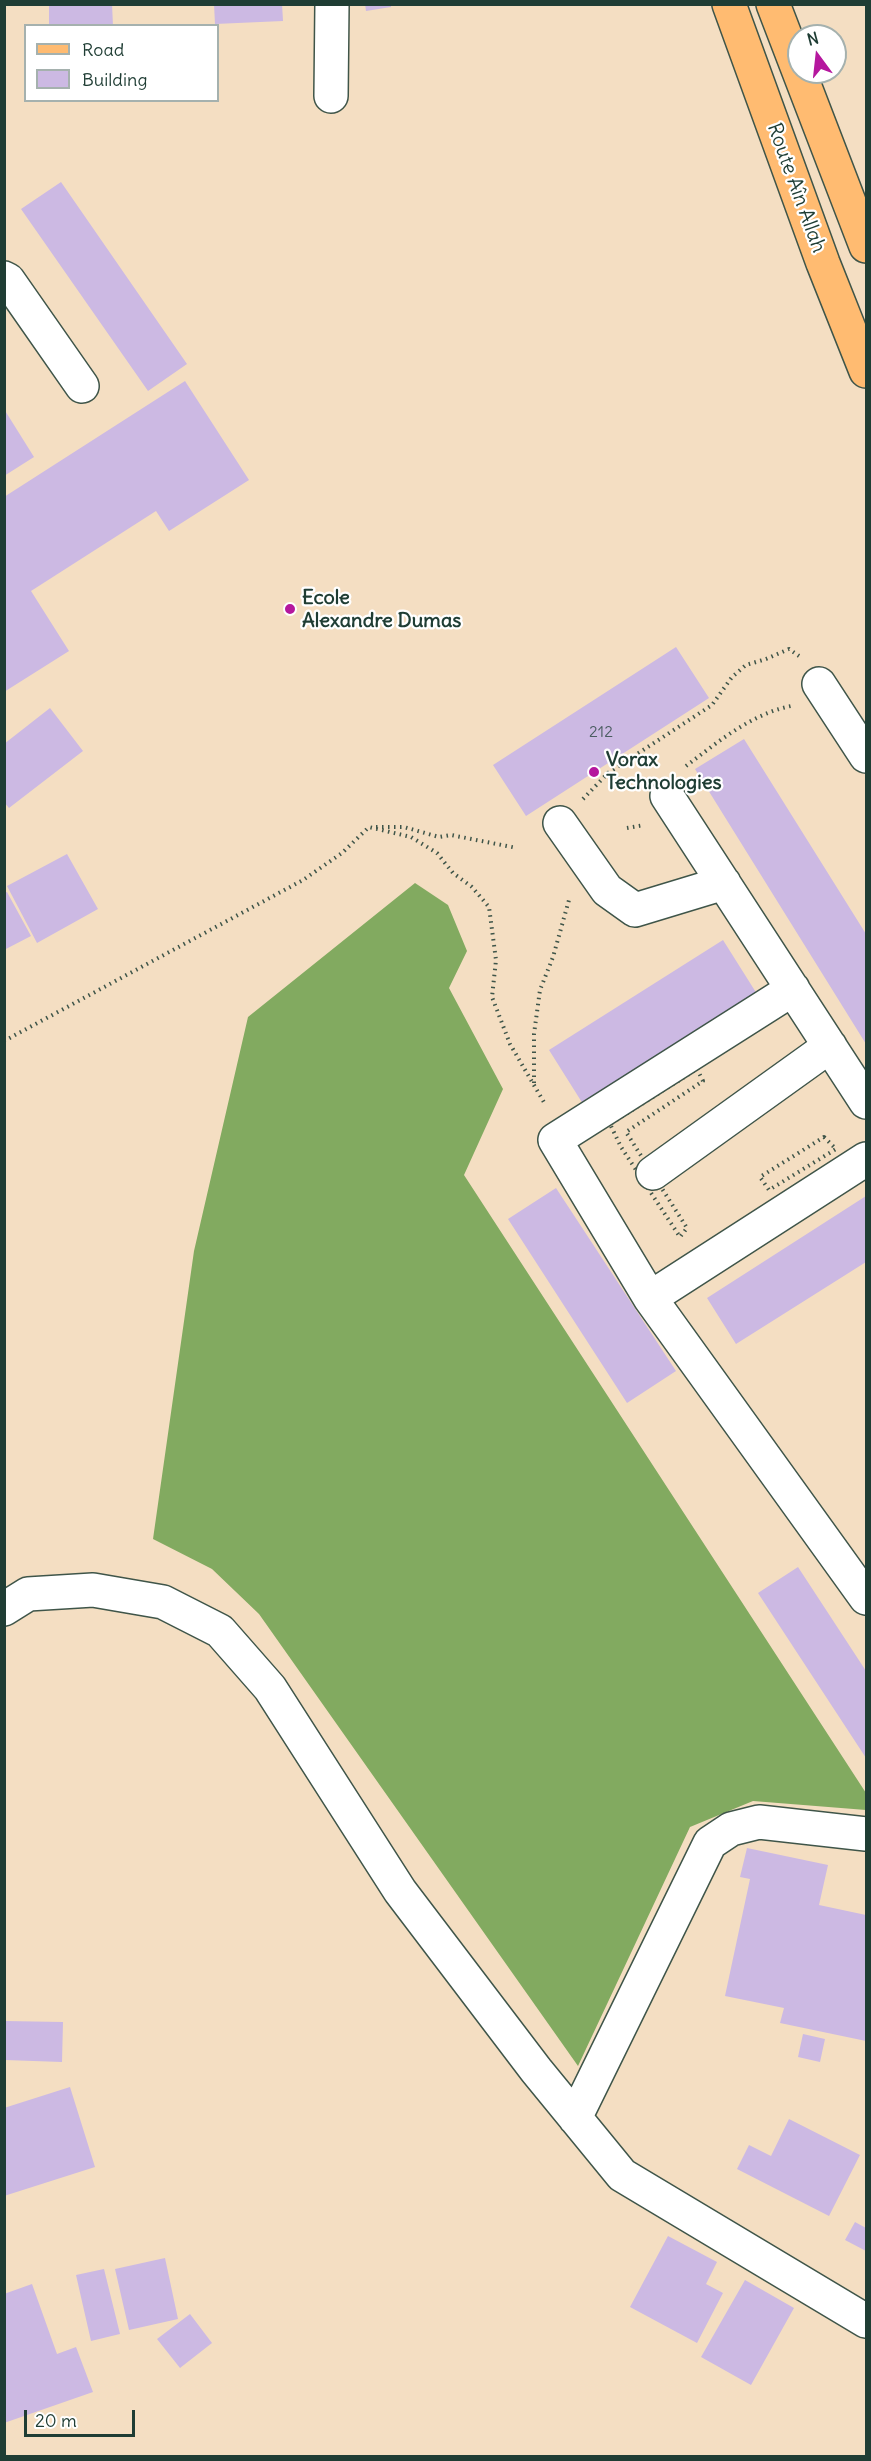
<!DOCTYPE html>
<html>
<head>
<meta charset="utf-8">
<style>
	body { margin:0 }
	#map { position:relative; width:871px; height:2461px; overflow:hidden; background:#f4dec2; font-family:Delius,sans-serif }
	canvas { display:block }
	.frame { position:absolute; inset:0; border:6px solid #1f3d34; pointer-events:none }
	.legend { position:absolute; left:24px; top:24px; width:195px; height:78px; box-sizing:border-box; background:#fff; border:2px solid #a5b1ae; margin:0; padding:8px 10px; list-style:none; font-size:18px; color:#1f3d34 }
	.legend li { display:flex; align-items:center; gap:12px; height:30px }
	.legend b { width:30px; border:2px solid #a5b1ae }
	.north { position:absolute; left:787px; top:24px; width:60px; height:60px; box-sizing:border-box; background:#fff; border:2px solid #a5b1ae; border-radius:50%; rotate:345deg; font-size:16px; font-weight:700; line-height:24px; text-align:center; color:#1f3d34 }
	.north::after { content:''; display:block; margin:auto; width:21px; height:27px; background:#b5179e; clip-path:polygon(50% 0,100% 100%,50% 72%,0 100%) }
	.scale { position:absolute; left:24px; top:2410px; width:111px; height:27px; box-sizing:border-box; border:3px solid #1f3d34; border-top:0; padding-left:8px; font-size:18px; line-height:21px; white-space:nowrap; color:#1f3d34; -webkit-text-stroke:4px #fff; paint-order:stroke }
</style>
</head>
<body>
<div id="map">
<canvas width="871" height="2461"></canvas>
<div class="frame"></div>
<ul class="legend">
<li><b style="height:8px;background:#ffbb71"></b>Road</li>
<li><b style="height:16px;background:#ccb9e3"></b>Building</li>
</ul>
<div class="north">N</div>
<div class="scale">20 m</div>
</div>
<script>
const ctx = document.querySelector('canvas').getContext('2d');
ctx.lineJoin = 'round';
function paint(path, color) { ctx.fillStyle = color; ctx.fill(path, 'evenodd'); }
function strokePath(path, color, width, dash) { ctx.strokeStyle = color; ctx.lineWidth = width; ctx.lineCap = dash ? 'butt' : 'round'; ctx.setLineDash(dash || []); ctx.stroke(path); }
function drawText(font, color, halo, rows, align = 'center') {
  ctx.font = font + ' Delius,sans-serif'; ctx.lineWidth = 4.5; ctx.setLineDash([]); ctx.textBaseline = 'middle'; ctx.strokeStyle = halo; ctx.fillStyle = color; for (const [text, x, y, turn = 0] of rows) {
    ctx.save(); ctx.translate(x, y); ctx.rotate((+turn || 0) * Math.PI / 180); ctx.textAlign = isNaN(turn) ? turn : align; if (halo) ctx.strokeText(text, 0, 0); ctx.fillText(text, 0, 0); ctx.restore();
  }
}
paint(new Path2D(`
	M415 883 448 905 467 951 449 988 503 1089 464 1175 866 1793V1810L753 1801 690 1827 578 2066 259 1614 212 1569 153 1539 194 1251 248 1017Z`), '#82aa60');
paint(new Path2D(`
	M49 4H112L113 26H49Z
	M214 4H282L283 21 215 24Z
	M365 4H391V7L366 11Z
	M61 182 187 364 148 391 21 209Z
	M185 381 249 480 169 531 156 511 31 591 69 651 4 692V497Z
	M4 409 34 457 4 476Z
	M676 647 709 698 526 816 493 765Z
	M50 708 83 751 9 808 4 802V744Z
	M744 739 866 934V1044L695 769Z
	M67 854 98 909 37 943 7 886Z
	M7 892 31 936 4 950V893Z
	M723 940 757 994 583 1104 549 1050Z
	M556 1188 676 1371 627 1403 508 1219Z
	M866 1196V1262L736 1344 707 1298Z
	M798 1567 866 1671V1758L758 1593Z
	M747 1848 828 1865 819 1905 866 1915V2041L780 2023 784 2008 725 1996 750 1879 740 1877Z
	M5 2021 63 2022 62 2062 5 2060Z
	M803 2034 825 2039 820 2062 798 2057Z
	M70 2087 95 2167 4 2196V2108Z
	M789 2119 860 2155 829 2216 737 2169 749 2145 771 2156Z
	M855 2222 866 2228V2251L845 2240Z
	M668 2236 717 2262 706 2284 723 2293 697 2343 630 2307Z
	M165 2258 178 2319 129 2330 115 2269Z
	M104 2269 120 2334 91 2341 76 2275Z
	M745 2280 794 2308 751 2385 701 2357Z
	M32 2284 57 2354 76 2347 93 2392 4 2423V2294Z
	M190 2314 212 2343 180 2368 157 2339Z`), '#ccb9e3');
const minor = new Path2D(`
	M331 96 332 4
	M4 278 8 280 82 386
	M819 684 866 756
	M667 796 866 1102
	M560 823 607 890 635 910 724 883
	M793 989 555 1140 650 1298 866 1598
	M653 1173 830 1046
	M650 1298 866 1159
	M4 1609 28 1594 93 1590 163 1602 220 1631 270 1688 400 1891 536 2070 622 2175 866 2321
	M575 2118 710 1843 731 1829 759 1822 866 1834`);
const major = new Path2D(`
	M729 4 823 263 866 371
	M773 4 866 246`);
strokePath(minor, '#3f5549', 36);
strokePath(major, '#3f5549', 36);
strokePath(new Path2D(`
	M686 766C718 742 751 714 791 706
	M583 799 608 773 712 705 732 677 746 665 766 659 789 649 799 656
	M376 827H404L439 837 451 835 517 848
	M627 828 644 825
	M4 1041 303 880 342 853 369 827 411 837 437 853 453 873 472 887 489 907 496 960 492 997 510 1044 545 1104
	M697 1069 703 1081 626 1132 687 1228 680 1237 621 1147 610 1124Z
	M534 1083V1034L540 990 553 957 569 900
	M824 1137 836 1149 769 1190 760 1177Z`), '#3f5549', 4, [1.5, 4.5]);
strokePath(minor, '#fff', 33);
strokePath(major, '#ffbb71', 33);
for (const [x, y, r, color] of [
	[290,609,6,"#b5179e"],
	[594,772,6,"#b5179e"]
]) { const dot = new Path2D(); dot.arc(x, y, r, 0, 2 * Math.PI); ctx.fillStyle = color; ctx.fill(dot); strokePath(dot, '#fff', 2); }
drawText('16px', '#4a5c60', null, [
	["212",601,732]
]);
drawText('20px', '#1f3d34', '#fff', [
	["Route Aîn Allah",796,188,70]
]);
drawText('bold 20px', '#1f3d34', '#fff', [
	["Ecole",302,598],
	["Alexandre Dumas",302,621],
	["Vorax",606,760],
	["Technologies",606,783]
], 'left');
</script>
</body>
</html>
